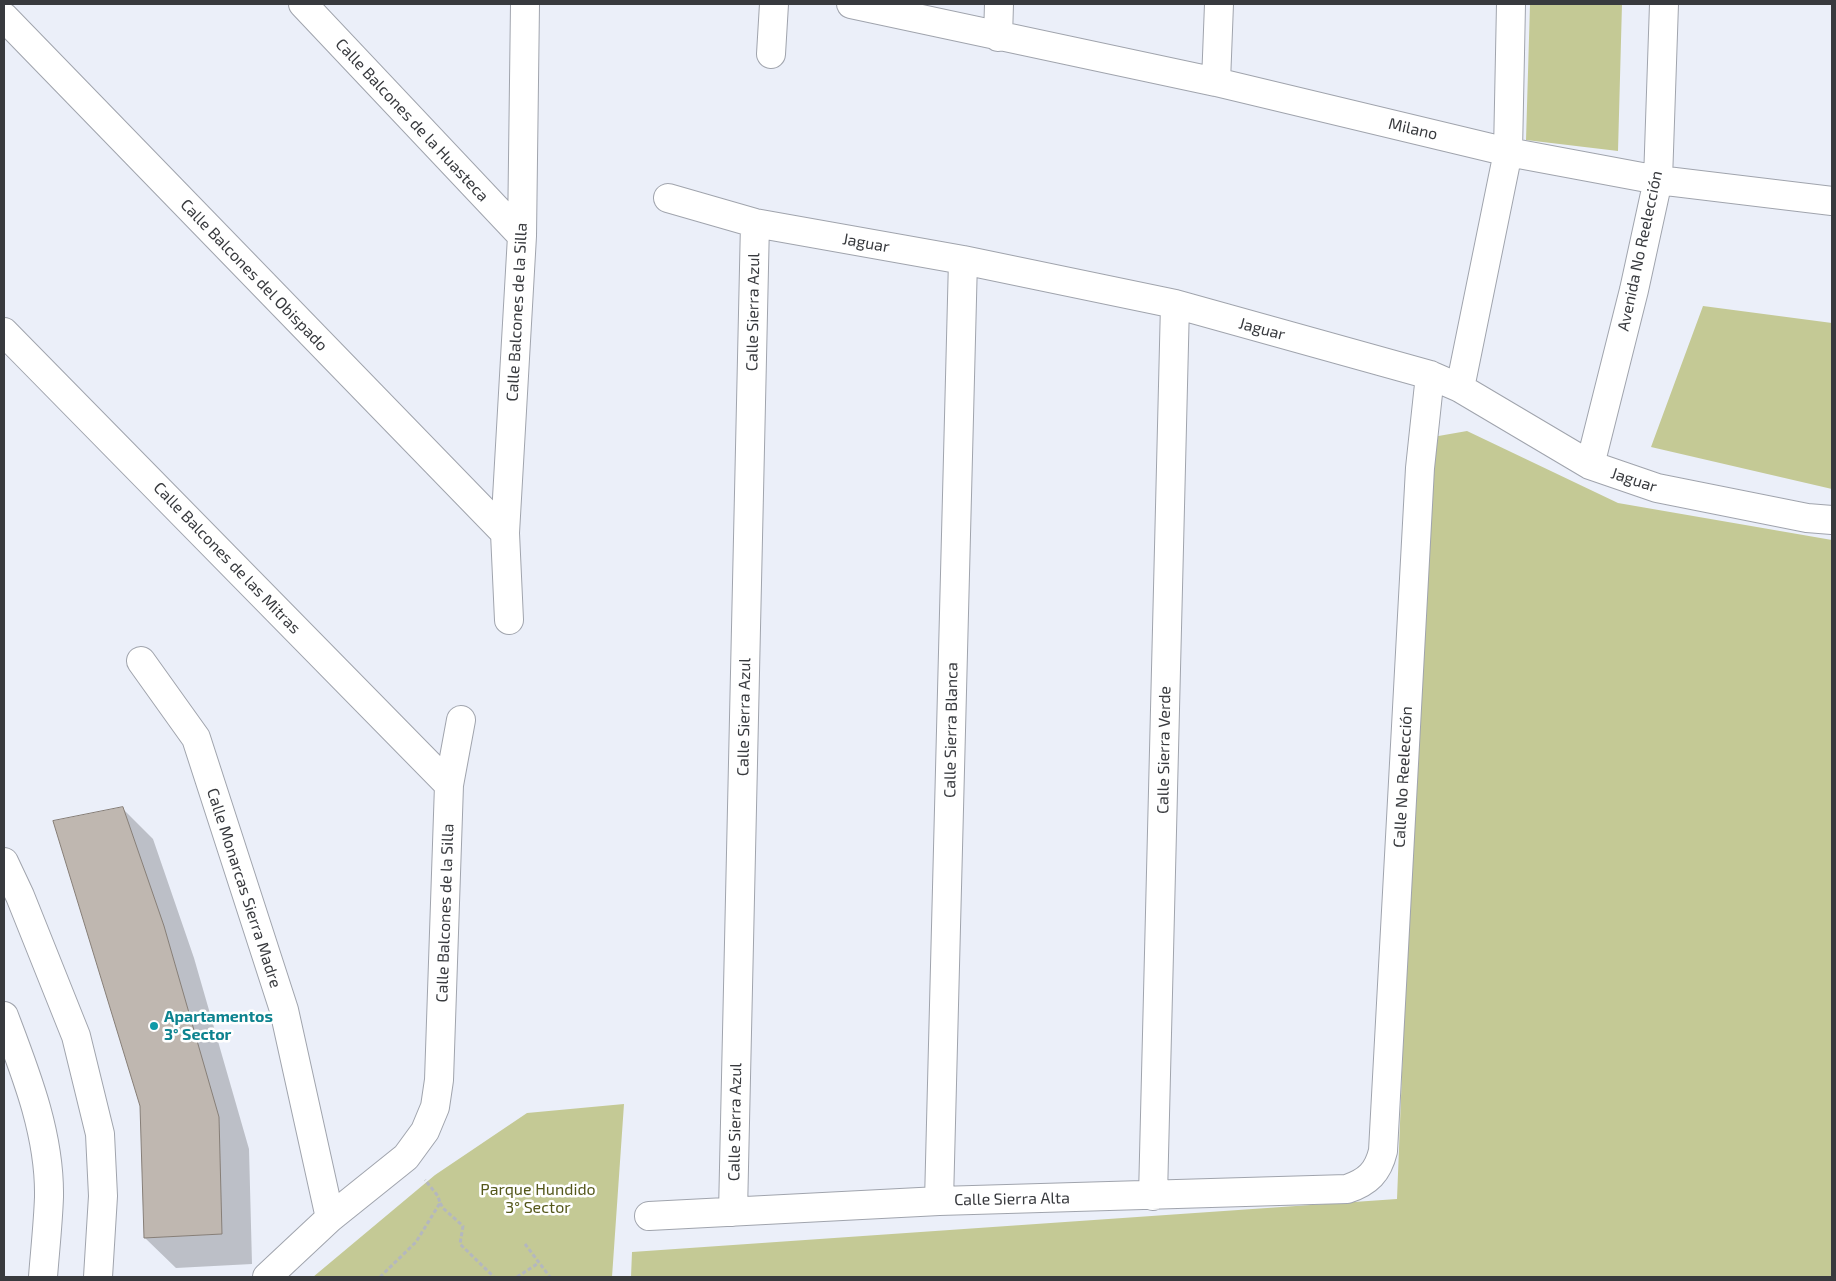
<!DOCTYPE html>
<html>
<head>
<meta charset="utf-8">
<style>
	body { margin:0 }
	#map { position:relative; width:1836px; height:1281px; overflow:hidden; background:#ebeff9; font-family:"Exo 2",sans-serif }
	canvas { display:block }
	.frame { position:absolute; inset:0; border:5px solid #383a3e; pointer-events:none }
</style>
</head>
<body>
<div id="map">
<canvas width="1836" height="1281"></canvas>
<div class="frame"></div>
</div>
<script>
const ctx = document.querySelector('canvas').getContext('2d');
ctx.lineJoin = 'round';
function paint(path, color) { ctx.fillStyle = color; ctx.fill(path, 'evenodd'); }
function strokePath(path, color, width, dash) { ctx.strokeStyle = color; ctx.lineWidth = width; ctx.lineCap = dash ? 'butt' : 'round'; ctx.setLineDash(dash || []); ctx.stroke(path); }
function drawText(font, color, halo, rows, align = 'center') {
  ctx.font = font + ' "Exo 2",sans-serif'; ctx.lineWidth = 5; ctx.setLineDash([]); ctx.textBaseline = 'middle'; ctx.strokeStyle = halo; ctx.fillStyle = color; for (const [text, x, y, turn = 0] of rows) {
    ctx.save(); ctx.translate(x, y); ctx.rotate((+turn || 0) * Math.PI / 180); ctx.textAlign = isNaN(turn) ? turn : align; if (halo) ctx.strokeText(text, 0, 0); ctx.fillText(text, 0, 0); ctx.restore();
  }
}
paint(new Path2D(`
	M1530 4H1622L1618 151 1526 140Z
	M1703 306 1832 323V489L1651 447Z
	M1467 431 1618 503 1832 540V1277H631L632 1252 1397 1199 1427 438Z
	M624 1104 612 1277H313L435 1175 527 1113Z`), '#c4c995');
paint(new Path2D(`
	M122 808 153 839 194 958 249 1149 252 1264 176 1268 145 1238 141 1105Z`), '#0003');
const building = new Path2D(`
	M123 807 164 926 219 1117 222 1234 144 1238 140 1106 53 821Z`);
paint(building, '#bfb7b0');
strokePath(building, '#867e77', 1);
const street = new Path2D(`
	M303 4 522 236
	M851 4 1216 82 1508 152 1658 180 1832 201
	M4 17 505 533
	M998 37 999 4
	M771 54 774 4
	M1216 82 1219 4
	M668 198 755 223 963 260 1175 304 1430 375 1460 388 1590 465 1657 488 1807 518 1832 520
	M4 332 449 785
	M1460 388 1508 152 1511 4
	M1590 465 1634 290 1658 180 1664 4
	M509 620 505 533 522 236 525 4
	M141 661 196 738 284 1010 330 1218
	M4 862 20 896 76 1036 100 1134 103 1196 98 1277
	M4 1016C26 1074 50 1134 49 1197 48 1224 45 1251 43 1277
	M1153 1196 1175 304
	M939 1201 963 260
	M733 1212 755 223
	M649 1216 939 1201 1347 1189C1368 1182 1378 1172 1383 1151L1420 468 1430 375
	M267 1277 330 1218 406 1157 425 1131 435 1107 439 1080 449 785 461 720`);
strokePath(street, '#a0a4ad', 30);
strokePath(new Path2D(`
	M440 1203 444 1209 463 1226 460 1244 494 1277
	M525 1244 550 1277
	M380 1277 416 1242 440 1203 438 1196 425 1180
	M517 1277 537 1264`), '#b4b7bf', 3, [4, 2.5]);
strokePath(street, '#fff', 28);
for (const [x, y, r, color] of [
	[154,1026,5,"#0f9aa8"]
]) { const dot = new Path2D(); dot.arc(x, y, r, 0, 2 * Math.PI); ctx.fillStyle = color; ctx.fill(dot); strokePath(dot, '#fff', 2); }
drawText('16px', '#383a3e', '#fff', [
	["Calle Balcones de la Huasteca",412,120,47],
	["Milano",1413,129,13],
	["Jaguar",866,243,10],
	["Avenida No Reelección",1640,251,-78],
	["Calle Balcones del Obispado",254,275,46],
	["Calle Balcones de la Silla",517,312,-87],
	["Calle Sierra Azul",753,312,-89],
	["Jaguar",1262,329,15],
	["Jaguar",1634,480,18],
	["Calle Balcones de las Mitras",227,558,46],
	["Calle Sierra Azul",744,717,-89],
	["Calle Sierra Blanca",951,730,-89],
	["Calle Sierra Verde",1164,750,-89],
	["Calle No Reelección",1403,777,-87],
	["Calle Monarcas Sierra Madre",244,888,72],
	["Calle Balcones de la Silla",445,913,-88],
	["Calle Sierra Azul",735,1122,-89],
	["Calle Sierra Alta",1012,1199,-1]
]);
drawText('bold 16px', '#0d838f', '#fff', [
	["Apartamentos",164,1017],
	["3° Sector",164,1035]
], 'left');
drawText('16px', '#54571a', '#fff', [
	["Parque Hundido",538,1190],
	["3° Sector",538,1208]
]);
</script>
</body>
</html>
